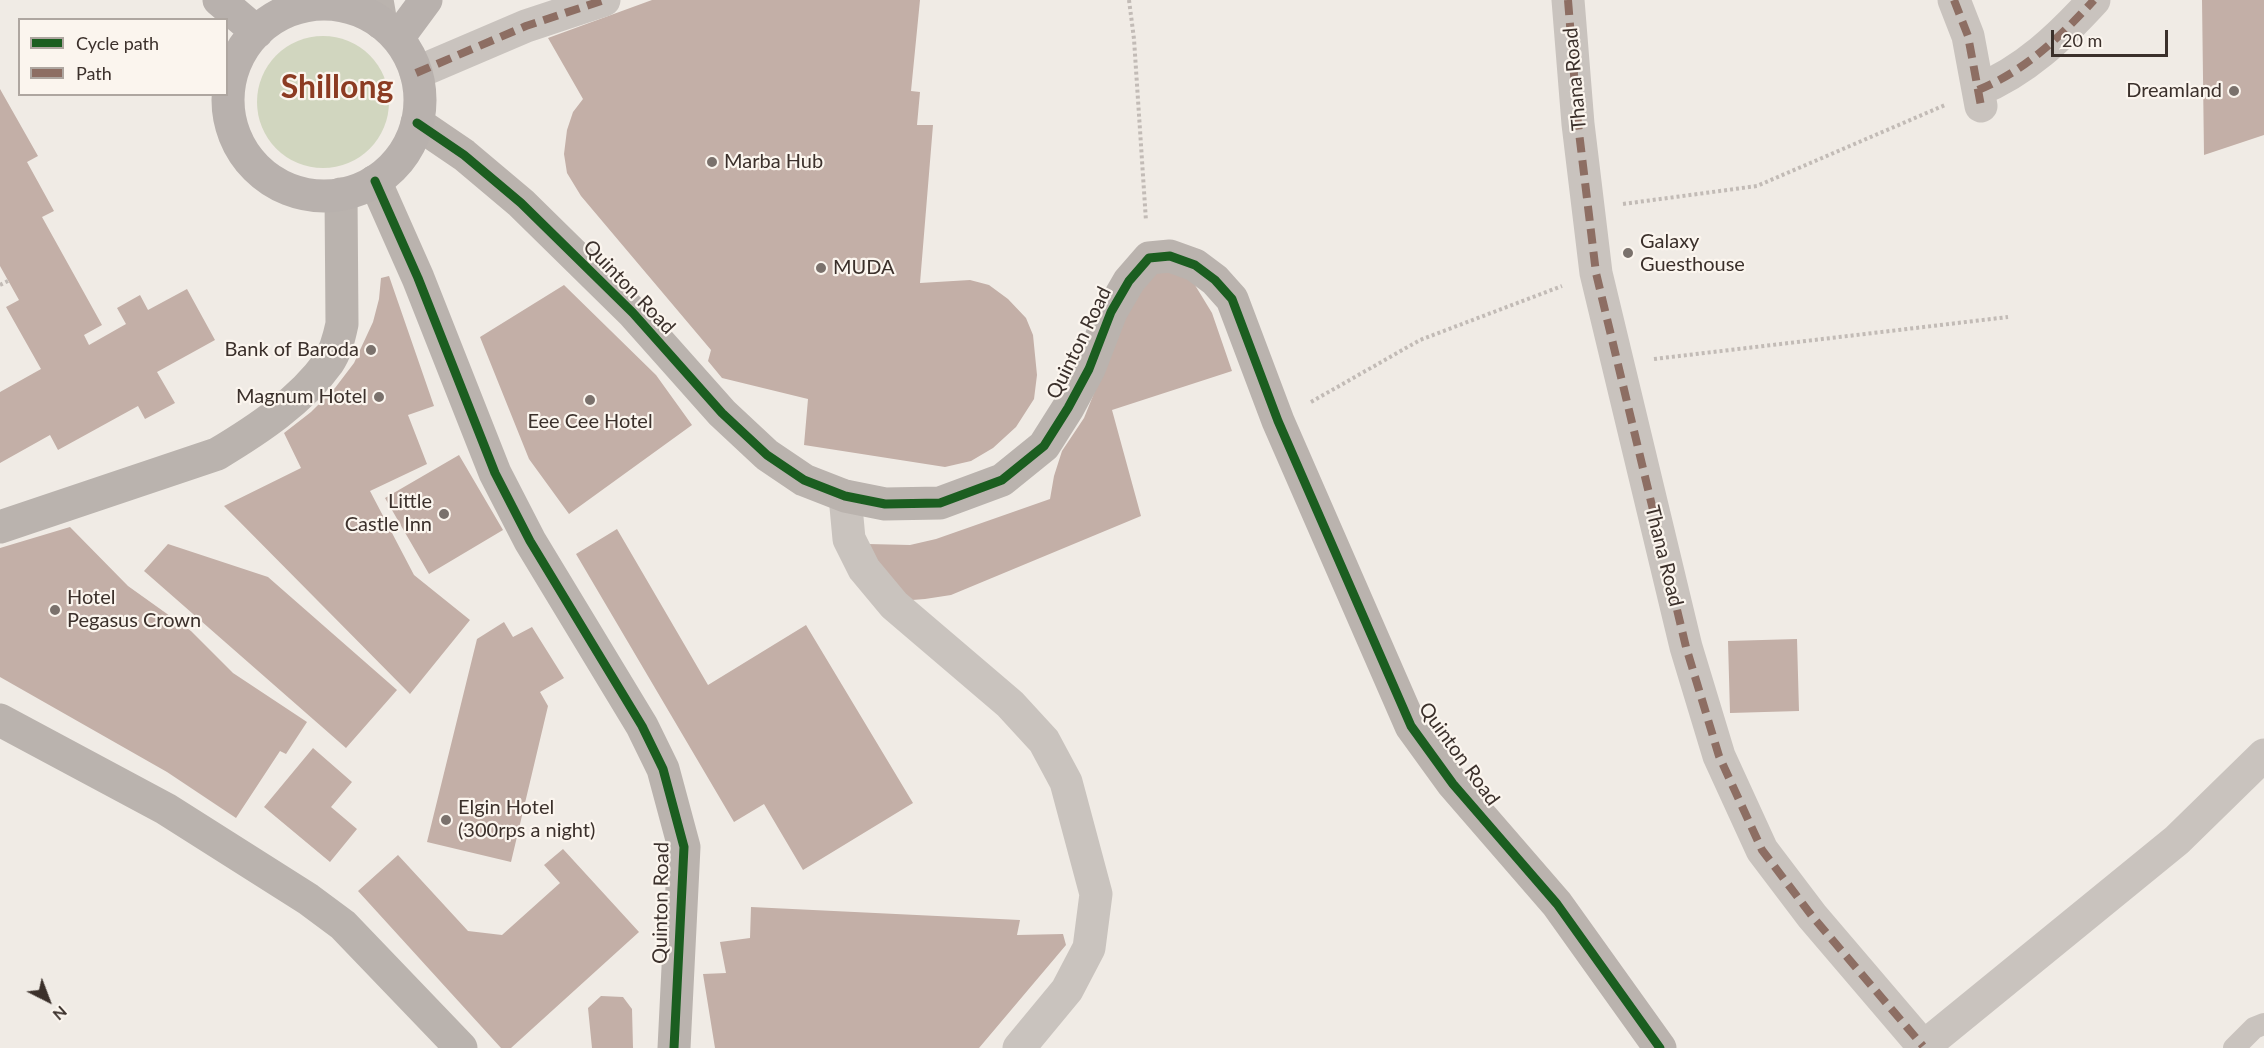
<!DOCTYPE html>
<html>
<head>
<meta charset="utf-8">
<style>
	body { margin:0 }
	#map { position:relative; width:2264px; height:1048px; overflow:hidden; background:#f0ebe5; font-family:Lato,sans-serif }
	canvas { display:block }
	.legend { position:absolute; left:18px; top:18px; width:210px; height:78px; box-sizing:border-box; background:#fbf5ee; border:2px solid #aea6a0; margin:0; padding:8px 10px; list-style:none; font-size:18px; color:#3b302b }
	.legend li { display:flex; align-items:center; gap:12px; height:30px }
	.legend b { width:30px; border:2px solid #aea6a0 }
	.north { position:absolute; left:18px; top:970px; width:60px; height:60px; -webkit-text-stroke:4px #fbf5ee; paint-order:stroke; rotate:138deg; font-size:16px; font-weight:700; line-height:24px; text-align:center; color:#3b302b }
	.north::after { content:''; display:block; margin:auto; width:21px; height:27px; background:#3b302b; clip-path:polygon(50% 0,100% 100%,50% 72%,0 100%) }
	.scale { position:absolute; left:2051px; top:30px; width:117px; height:27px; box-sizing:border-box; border:3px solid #3b302b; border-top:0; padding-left:8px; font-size:18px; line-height:21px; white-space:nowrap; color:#3b302b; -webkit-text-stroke:4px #fbf5ee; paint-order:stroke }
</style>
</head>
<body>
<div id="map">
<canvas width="2264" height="1048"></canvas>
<ul class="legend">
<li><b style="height:8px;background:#1b5e20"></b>Cycle path</li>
<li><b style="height:8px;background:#8d6e63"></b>Path</li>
</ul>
<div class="north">N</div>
<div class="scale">20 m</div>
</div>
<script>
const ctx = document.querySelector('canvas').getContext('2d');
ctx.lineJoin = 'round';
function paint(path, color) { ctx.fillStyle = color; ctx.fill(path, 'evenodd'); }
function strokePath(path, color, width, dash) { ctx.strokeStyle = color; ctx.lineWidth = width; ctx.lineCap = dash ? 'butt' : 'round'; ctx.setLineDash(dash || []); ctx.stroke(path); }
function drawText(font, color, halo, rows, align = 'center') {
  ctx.font = font + ' Lato,sans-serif'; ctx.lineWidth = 4.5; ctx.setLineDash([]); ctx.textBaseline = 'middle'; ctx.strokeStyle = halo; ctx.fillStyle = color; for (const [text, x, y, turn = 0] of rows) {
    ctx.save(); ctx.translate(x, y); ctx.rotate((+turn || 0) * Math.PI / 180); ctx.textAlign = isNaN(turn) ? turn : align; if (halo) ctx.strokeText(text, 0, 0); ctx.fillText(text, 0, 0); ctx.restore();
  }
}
paint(new Path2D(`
	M257 102a66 66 0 1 1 132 0a66 66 0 1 1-132 0Z`), '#d1d6bf');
paint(new Path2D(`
	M652 0H920L911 91 920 92 917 125H933L920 283 970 280 989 285 1008 299 1026 318 1033 335 1037 375 1034 399 1016 427 993 448 971 461 945 467 804 445 808 399 722 378 708 361 711 350 581 196 567 173 564 154 567 130 573 112 583 99 548 38Z
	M2202 0H2264V135L2204 155Z
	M0 89 38 156 27 162 54 211 42 217 102 325 84 335 89 345 126 324 117 308 140 295 148 310 187 289 215 340 157 372 175 403 145 419 138 406 58 450 50 435 0 463V392L41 369 6 307 19 300 0 266Z
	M1184 267 1212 313 1232 371 1112 410 1141 516 951 595 925 599 899 601 868 544 910 545 936 539 1050 499 1054 476 1062 451 1084 418 1127 312 1125 302 1160 269Z
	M389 276 434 406 408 415 427 464 370 491 414 575 470 620 410 694 224 506 301 468 284 433 311 412 335 388 354 363 373 322 379 299 381 278Z
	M564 285 656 375 692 425 569 514 529 459 480 337Z
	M459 455 503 530 429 574 385 498Z
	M70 527 128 586 191 631 233 673 307 722 286 754 280 751 236 818 167 772 0 677V548Z
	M617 529 708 685 806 625 913 803 803 870 764 804 734 822 576 554Z
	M168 544 268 577 397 690 346 748 144 571Z
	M504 622 513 637 532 627 564 678 540 692 548 706 511 862 427 842 477 639Z
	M1797 639 1799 711 1730 713 1728 641Z
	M313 748 352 782 331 807 357 829 330 862 264 807Z
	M563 849 639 932 511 1048H501L358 891 398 855 468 931 502 935 560 883 544 865Z
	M751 907 1020 920 1017 935 1063 934 1066 945 979 1048H715L703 974 726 973 720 942 750 938Z
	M601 996 623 997 632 1009 633 1048H592L588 1008Z`), '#c3afa7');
strokePath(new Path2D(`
	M1129 0 1134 39 1146 221
	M1623 204 1757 186 1945 105
	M0 285 8 281
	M1654 359 2008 317
	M1311 402 1420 340 1562 286`), '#c2bbb6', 4, [3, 3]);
strokePath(new Path2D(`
	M2234 1048 2254 1028 2264 1024`), '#c9c3be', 22);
strokePath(new Path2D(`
	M1568 0 1578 124 1596 273 1686 647 1719 756 1762 850 1812 916 1923 1046
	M1954 0 1968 36 1981 106
	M416 73 526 26 604 0
	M1978 90C2025 71 2060 37 2094 0
	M845 496 849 539 864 569 894 605 1010 704 1044 741 1066 782 1096 894 1089 948 1067 990 1019 1048
	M1922 1048 2177 840 2264 755`), '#c9c3be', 33);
strokePath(new Path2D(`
	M377 0 381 23
	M417 123 464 155 521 203 633 313 722 413 767 455 804 480 845 496 885 504 940 503 1002 480 1044 446 1068 408 1089 369 1111 312 1129 281 1149 258 1170 256 1195 265 1215 280 1232 299 1278 421 1411 726 1453 784 1557 904 1660 1048
	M375 181 418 278 495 473 530 541 642 726 663 769 684 847 674 1048
	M0 527 217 454C257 430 301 401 328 363 336 351 339 338 342 324L341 194
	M0 720 166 809 308 899 343 925 461 1048`), '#bab3ae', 33);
strokePath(new Path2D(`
	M219 0 257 32
	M228 100a96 96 0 1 1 192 0a96 96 0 1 1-192 0Z
	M398 38 426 0`), '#b8b1ad', 33);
strokePath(new Path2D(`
	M1568 0 1578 124 1596 273 1686 647 1719 756 1762 850 1812 916 1923 1046
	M1954 0 1968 36 1981 106
	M416 73 526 26 604 0
	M1978 90C2025 71 2060 37 2094 0`), '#8d6e63', 8, [15, 8]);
strokePath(new Path2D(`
	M417 123 464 155 521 203 633 313 722 413 767 455 804 480 845 496 885 504 940 503 1002 480 1044 446 1068 408 1089 369 1111 312 1129 281 1149 258 1170 256 1195 265 1215 280 1232 299 1278 421 1411 726 1453 784 1557 904 1660 1048
	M375 181 418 278 495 473 530 541 642 726 663 769 684 847 674 1048`), '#1b5e20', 9);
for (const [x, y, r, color] of [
	[2234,91,6,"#7a716c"],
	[712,162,6,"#7a716c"],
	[1628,253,6,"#7a716c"],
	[821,268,6,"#7a716c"],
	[371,350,6,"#7a716c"],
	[379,397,6,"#7a716c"],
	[590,400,6,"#7a716c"],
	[444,514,6,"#7a716c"],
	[55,610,6,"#7a716c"],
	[446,820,6,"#7a716c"]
]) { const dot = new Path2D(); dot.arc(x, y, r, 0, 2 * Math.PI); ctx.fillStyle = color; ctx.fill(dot); strokePath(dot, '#fbf5ee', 2); }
drawText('20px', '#3b302b', '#fbf5ee', [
	["Thana Road",1575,79,-95],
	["Quinton Road",629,287,46],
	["Quinton Road",1079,343,-64],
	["Thana Road",1664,556,76],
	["Quinton Road",1459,754,54],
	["Quinton Road",661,903,-89]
]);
drawText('20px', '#3b302b', '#fbf5ee', [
	["Dreamland",2222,91,"right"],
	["Marba Hub",724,162],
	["Galaxy",1640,242],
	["Guesthouse",1640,265],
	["MUDA",833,268],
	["Bank of Baroda",359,350,"right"],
	["Magnum Hotel",367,397,"right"],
	["Eee Cee Hotel",590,422,"center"],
	["Little",432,502,"right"],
	["Castle Inn",432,525,"right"],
	["Hotel",67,598],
	["Pegasus Crown",67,621],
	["Elgin Hotel",458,808],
	["(300rps a night)",458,831]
], 'left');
drawText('bold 32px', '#8c3b22', '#fbf5ee', [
	["Shillong",337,88]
]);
</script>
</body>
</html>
